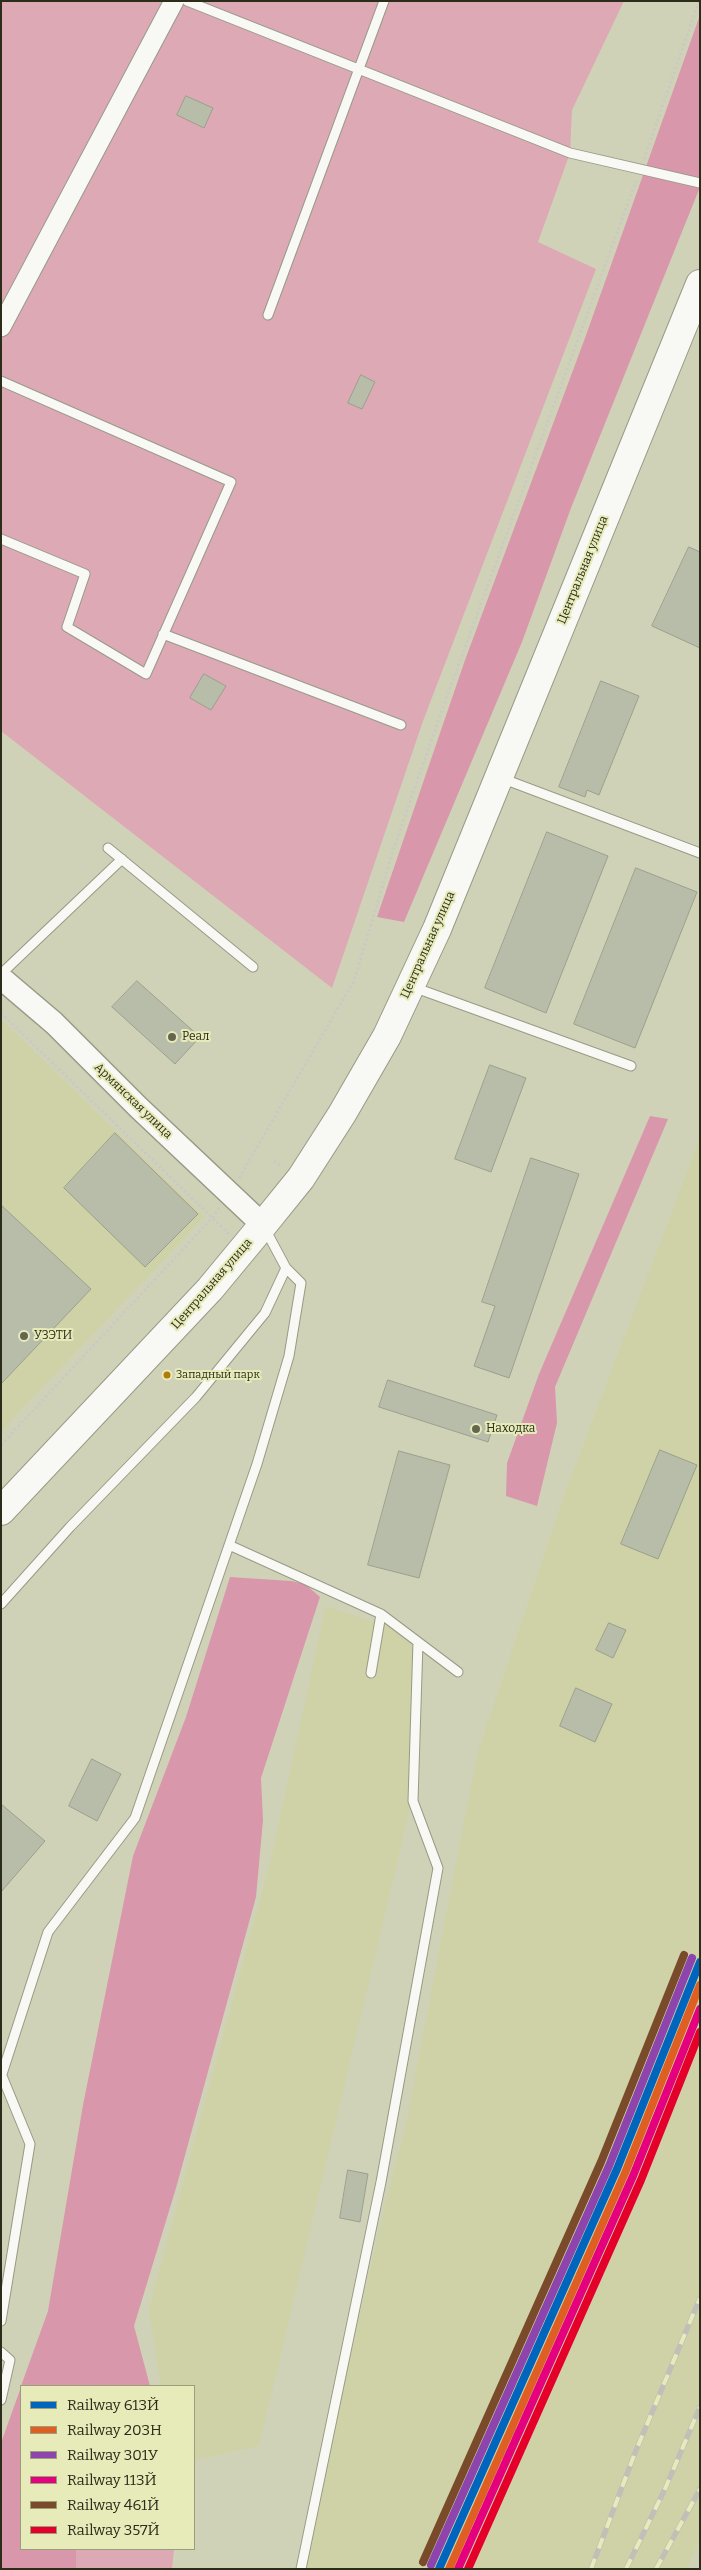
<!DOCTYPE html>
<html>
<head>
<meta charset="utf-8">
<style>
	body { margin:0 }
	#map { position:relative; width:701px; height:2570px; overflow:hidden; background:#d0d2b7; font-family:Bitter,serif }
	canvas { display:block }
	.frame { position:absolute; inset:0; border:2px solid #2b2c19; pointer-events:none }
	.legend { position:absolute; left:20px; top:2385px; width:175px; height:165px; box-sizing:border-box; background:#e7eab9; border:1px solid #9c9e79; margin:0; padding:6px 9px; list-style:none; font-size:15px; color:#2b2c19 }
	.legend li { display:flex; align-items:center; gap:10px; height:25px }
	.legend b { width:25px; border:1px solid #9c9e79 }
</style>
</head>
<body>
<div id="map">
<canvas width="701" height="2570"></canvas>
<div class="frame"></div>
<ul class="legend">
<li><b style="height:6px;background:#0065bd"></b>Railway 613Й</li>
<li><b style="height:6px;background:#de5f21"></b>Railway 203Н</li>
<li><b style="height:6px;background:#8e44ad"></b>Railway 301У</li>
<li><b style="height:6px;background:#e5007d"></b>Railway 113Й</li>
<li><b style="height:6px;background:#7a4b2a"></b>Railway 461Й</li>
<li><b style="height:6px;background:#e4002b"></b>Railway 357Й</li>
</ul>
</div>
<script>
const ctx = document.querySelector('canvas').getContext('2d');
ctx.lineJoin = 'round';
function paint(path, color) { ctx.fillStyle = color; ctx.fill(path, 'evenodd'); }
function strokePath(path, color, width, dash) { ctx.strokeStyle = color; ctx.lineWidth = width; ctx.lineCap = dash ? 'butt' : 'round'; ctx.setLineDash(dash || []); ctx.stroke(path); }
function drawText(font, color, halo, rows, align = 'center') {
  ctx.font = font + ' Bitter,serif'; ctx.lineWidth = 4; ctx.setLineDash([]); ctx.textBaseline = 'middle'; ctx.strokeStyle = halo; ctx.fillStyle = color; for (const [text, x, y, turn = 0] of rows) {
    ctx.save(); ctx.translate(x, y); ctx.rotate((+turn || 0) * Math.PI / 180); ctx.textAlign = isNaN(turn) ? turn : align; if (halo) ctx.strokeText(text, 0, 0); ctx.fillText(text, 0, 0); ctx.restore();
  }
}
paint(new Path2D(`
	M1 1019 204 1217 1 1431Z
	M700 1138V2538L687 2569H300L308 2542 385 2205 405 2129 477 1755 562 1501Z
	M326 1606 413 1635 409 1812 259 2446 194 2460V2386H161L149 2309 271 1859Z`), '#cfd2a6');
paint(new Path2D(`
	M1 1H624L572 110 570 153 538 242 596 269 423 721 332 988 1 731Z
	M61 2549H174L172 2569H50Z`), '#dca9b5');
paint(new Path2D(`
	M700 15V187L571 508 522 642 404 922 377 917 465 660 585 338Z
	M650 1116 668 1119 555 1387 557 1423 537 1506 506 1496 507 1463 539 1374Z
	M230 1577 291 1581 305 1584 320 1597 261 1778 263 1820 256 1897 176 2188 134 2326 150 2386H21L48 2311 83 2105 133 1856 186 1717Z
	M21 2387V2549H76V2569H1V2443Z`), '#d997ac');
const building = new Path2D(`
	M186 96 213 108 204 128 177 115Z
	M361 375 375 382 362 409 348 403Z
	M689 547 700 552V648L652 626Z
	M204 674 226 686 211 710 190 698Z
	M601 681 639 696 599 795 587 790 585 797 559 787Z
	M547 832 608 856 546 1013 485 988Z
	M636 868 697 892 635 1048 574 1024Z
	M137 981 200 1037 175 1064 112 1007Z
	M490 1065 526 1078 491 1172 455 1159Z
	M115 1133 198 1214 145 1267 64 1188Z
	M531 1158 579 1174 509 1378 474 1366 495 1306 482 1302Z
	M1 1205 91 1289 1 1384Z
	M388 1380 497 1415 488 1442 379 1407Z
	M660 1450 697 1465 658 1559 621 1544Z
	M399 1451 450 1465 419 1578 368 1565Z
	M609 1623 626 1630 613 1658 596 1650Z
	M576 1688 612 1704 595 1742 560 1726Z
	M92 1759 121 1774 97 1821 69 1806Z
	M1 1804 45 1841 1 1892Z
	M348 2170 368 2174 360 2222 340 2218Z`);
paint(building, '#b8bda9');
strokePath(building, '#9ba08c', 1);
const service = new Path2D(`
	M187 1 570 153 700 183
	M268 315 384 1
	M1 381 231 482 146 674 67 627 85 574 1 539
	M163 634 401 725
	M501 778 700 853
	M108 848 253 967
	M1 974 122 859
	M413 987 631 1066
	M229 1545 381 1614 371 1673
	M1 1604 70 1527 196 1397 265 1313 286 1268
	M381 1614 458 1672
	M1 2077 48 1932 135 1818 257 1464 289 1356 301 1283 286 1268 264 1227
	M1 2321 30 2144 2 2076
	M1 2352 10 2360 1 2400
	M301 2569 381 2182 438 1868 413 1801 418 1642`);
const minor = new Path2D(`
	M1 327 174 1`);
const tertiary = new Path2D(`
	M1 978 54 1023 138 1107 263 1225`);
const primary = new Path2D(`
	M1 1511 210 1289 263 1225 301 1178 342 1114 387 1036 437 929 700 284`);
strokePath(service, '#989a86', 11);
strokePath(minor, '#989a86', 21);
strokePath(tertiary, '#989a86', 25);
strokePath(primary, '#989a86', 30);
strokePath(new Path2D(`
	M644 159 699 1
	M1 1013 229 1234
	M274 1161 282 1167
	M239 1178 354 981 393 851 437 724 636 181
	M1 1445 212 1218 219 1208`), '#cacac3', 3, [2.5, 2.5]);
strokePath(service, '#f8f8f4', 9);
strokePath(minor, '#f8f8f4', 19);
strokePath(tertiary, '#f8f8f4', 22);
strokePath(primary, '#f8f8f4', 28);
const rail = new Path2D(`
	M453 2569 520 2418
	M591 2569 635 2453 700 2298
	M626 2569 665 2489 700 2407
	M656 2569 700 2489`);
strokePath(rail, '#c0c0b9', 5.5);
strokePath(rail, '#e7eab9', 4, [11]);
strokePath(new Path2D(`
	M439 2569 617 2169 700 1962`), '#0065bd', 8);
strokePath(new Path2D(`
	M449 2569 625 2173 700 1985`), '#de5f21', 8);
strokePath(new Path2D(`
	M431 2565 609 2166 692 1958`), '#8e44ad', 8);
strokePath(new Path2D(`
	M458 2569 633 2176 700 2009`), '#e5007d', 8);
strokePath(new Path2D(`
	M423 2562 601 2162 684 1955`), '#7a4b2a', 8);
strokePath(new Path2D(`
	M468 2569 641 2180 700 2032`), '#e4002b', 8);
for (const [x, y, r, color] of [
	[172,1037,5,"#656650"],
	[24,1336,5,"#656650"],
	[167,1375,4.5,"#b07b09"],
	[476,1429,5,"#656650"]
]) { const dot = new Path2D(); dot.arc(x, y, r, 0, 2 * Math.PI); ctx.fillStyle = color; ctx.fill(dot); strokePath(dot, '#e7eab9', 2); }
drawText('11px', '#2b2c19', '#e7eab9', [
	["Западный парк",176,1375]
], 'left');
drawText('12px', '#2b2c19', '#e7eab9', [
	["Центральная улица",583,570,-68],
	["Центральная улица",428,945,-66],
	["Армянская улица",133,1101,44],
	["Центральная улица",212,1284,-49]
]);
drawText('12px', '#2b2c19', '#e7eab9', [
	["Реал",182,1037],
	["УЗЭТИ",34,1336],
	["Находка",486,1429]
], 'left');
</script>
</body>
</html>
